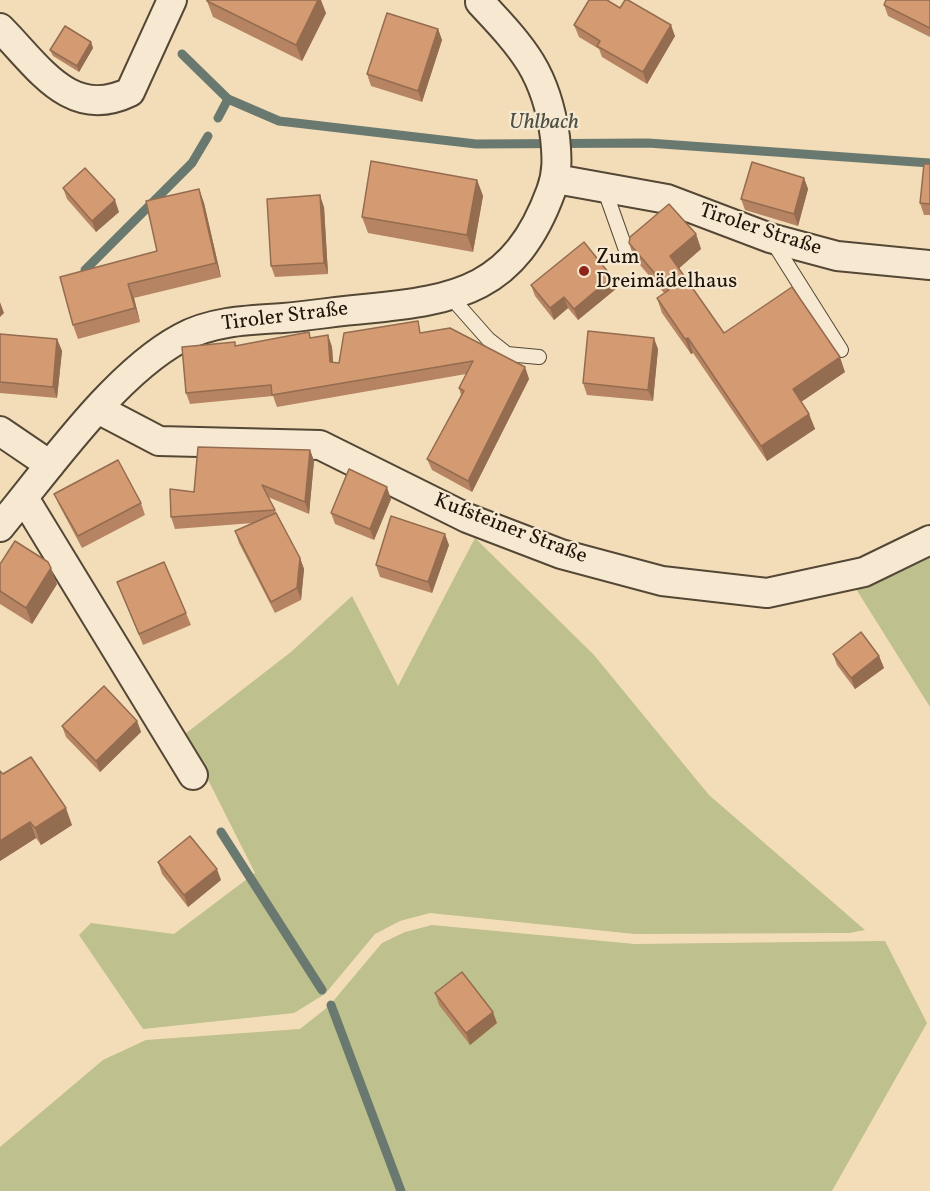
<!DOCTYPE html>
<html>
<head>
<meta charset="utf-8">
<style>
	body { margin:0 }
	canvas { display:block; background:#f3ddb8 }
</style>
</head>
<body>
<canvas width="930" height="1191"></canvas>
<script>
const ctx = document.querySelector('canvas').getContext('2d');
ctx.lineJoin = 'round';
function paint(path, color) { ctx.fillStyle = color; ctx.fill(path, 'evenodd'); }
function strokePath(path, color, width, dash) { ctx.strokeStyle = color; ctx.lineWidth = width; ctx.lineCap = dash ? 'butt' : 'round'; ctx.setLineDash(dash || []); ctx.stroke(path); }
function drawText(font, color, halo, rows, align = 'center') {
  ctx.font = font + ' Vollkorn,serif'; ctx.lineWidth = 4.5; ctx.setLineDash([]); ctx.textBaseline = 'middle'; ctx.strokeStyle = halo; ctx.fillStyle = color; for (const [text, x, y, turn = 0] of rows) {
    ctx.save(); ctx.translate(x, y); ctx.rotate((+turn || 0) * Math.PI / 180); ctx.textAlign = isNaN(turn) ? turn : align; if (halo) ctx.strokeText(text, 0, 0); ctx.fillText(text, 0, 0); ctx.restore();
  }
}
paint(new Path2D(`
	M475 538 594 655 709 795 865 930 849 933 635 934 430 913 400 921 375 934 325 994 294 1013 143 1029 79 935 91 923 174 934 255 873 185 734 291 652 352 596 398 686Z
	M930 549V707L851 581Z
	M432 925 635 944 885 941 927 1023 832 1191H0V1147L103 1060 146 1040 300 1029 329 1006 382 943 405 932Z`), '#bec08d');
strokePath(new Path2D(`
	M182 54 228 99 279 121 476 144 648 143 930 163
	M218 118 228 99
	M85 270 192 163 208 136
	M221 832 322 990
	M331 1005 401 1191`), '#6a7970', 9);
const lane = new Path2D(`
	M604 188 627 253
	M773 242 841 350
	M450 296 488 339 507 354 539 357`);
const street = new Path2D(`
	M0 28C39 67 70 121 130 92L172 0
	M556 179 667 199 770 238 837 256 930 265
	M98 409 159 441 320 445 467 518 561 554 662 581 767 593 864 572 930 540
	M0 431 50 465
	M24 498 193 775
	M0 527C49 468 114 374 181 338 212 321 249 320 283 318 310 316 337 311 364 309 459 300 515 289 551 191 558 172 557 157 555 137 546 72 523 48 480 2`);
strokePath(lane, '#544735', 16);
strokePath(street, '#544735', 32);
strokePath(lane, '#f7e9d1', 14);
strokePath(street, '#f7e9d1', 28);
paint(new Path2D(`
	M930 0V37L888 16 884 5Z
	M207 1 326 13 302 61 213 17Z
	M620 8 675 36 647 84 602 57 599 49 579 37 574 25Z
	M438 29 442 40 422 102 371 86 367 74Z
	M91 42 93 48 79 72 53 56 50 50Z
	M930 164V215H924L920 203Z
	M804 178 808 189 798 226 745 210 741 199Z
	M477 180 483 196 473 252 368 233 362 217Z
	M63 188 119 212 96 232 67 199Z
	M199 189 204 203 221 277 134 298 140 322 78 339 73 325 157 251Z
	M324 207 328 274 275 277 271 266Z
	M696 234 701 249 679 268 724 333 845 372 801 402 809 414 815 429 767 461 693 353 691 354 662 313 657 298 664 293 634 258 629 243Z
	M612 277 617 288 578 320 568 308 554 320 535 296 531 285Z
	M422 332 525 367 529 379 472 492 432 470 427 459 461 395 459 388 466 374 277 407 273 396 190 404 186 393 236 346 311 338 328 335 332 347 333 363H339Z
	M0 334 57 339 62 351 57 398 0 393Z
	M658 349 653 401 587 395 583 383Z
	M310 450 314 461 309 514 268 497 300 558 304 569 301 600 275 613 239 543 235 531 253 523 175 529 171 517 194 492Z
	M54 494 141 503 145 515 82 548 59 505Z
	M391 499 374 540 335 524 331 513Z
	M449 545 432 593 380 577 376 565Z
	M0 564 57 584 32 624 0 604Z
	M117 582 186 613 191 625 143 645Z
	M833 654 879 656 884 668 855 689 837 665Z
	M137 721 141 732 100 772 66 737 62 726Z
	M0 771 3 774 72 825 41 845 36 838 0 861Z
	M158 862 221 880 188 907 162 874Z
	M435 993 497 1023 470 1045 439 1005Z`), '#b68462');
paint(new Path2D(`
	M318 0H321L326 13 302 61 296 45Z
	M671 25 675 36 647 84 643 72Z
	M438 29 442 40 422 102 418 91Z
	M91 42 93 48 79 72 77 66Z
	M804 178 808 189 798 226 794 214Z
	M477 180 483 196 473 252 467 235Z
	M199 189 204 203 221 277 216 263Z
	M320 195 324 207 328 274 324 263Z
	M115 200 119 212 96 232 92 221Z
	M696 234 701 249 676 271 670 256Z
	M612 277 617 288 578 320 574 309Z
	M128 284 134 298 140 322 135 308Z
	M564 297 568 308 554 320 550 308Z
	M0 302 4 313 0 317Z
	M328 335 332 347 334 374 330 362Z
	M654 338 658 349 653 401 648 390Z
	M688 338 693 353 691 354 685 339Z
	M57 339 62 351 57 398 53 387Z
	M840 357 845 372 798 404 793 389Z
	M525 367 529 379 472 492 468 481Z
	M809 414 815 429 767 461 761 446Z
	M310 450 314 461 309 514 305 502Z
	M387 487 391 499 374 540 370 529Z
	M445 534 449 545 432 593 428 582Z
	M300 558 304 569 301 600 297 588Z
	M51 568 57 584 32 624 26 608Z
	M879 656 884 668 855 689 851 678Z
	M137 721 141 732 100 772 96 761Z
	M66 808 72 825 41 845 35 828Z
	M30 822 36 838 0 861V841Z
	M217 869 221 880 188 907 184 895Z
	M493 1012 497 1023 470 1045 466 1033Z`), '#946c50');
const building = new Path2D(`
	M207 0H318L296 45 207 1Z
	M589 0H607L620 8 625 0H628L671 25 643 72 597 46 600 41 574 25Z
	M886 0H930V28L884 5Z
	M387 13 438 29 418 91 367 74Z
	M65 26 91 42 77 66 50 50Z
	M371 161 477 180 467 235 362 217Z
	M752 162 804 178 794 214 741 199Z
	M924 164H930V204L920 203Z
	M85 168 115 200 92 221 63 188Z
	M199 189 216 263 128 284 135 308 73 325 60 277 157 251 146 201Z
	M320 195 324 263 271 266 267 199Z
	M669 204 696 234 670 256 724 333 792 287 840 357 793 389 809 414 761 446 688 338 685 339 657 298 669 290 629 243 630 237Z
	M584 242 612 277 574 309 564 297 550 308 531 285Z
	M418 321 420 333 450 328 525 367 468 481 427 459 464 391 459 388 473 361 272 395 271 385 186 393 182 347 235 342V346L309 332 310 338 328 335 330 362 339 363 344 333Z
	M588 331 654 338 648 390 583 383Z
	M0 334 57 339 53 387 0 382Z
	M198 447 310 450 305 502 262 485 275 510 171 517 170 489 194 492Z
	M118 460 141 503 78 536 54 494Z
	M349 469 387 487 370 529 331 513Z
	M276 513 300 558 297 588 271 602 235 531Z
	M391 516 445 534 428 582 376 565Z
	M15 541 48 562 51 568 26 608 0 591V564Z
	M164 562 186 613 139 634 117 582Z
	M861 632 879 656 851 678 833 654Z
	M104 686 137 721 96 761 62 726Z
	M31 757 66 808 35 828 30 822 0 841V771L3 774Z
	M190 836 217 869 184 895 158 862Z
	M462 972 493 1012 466 1033 435 993Z`);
paint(building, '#d49a72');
strokePath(building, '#946c50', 1.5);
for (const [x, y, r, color] of [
	[584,271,6,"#8f2418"]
]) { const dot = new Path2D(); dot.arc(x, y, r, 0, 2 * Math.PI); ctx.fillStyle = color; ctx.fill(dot); strokePath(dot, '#f7e9d1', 2); }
drawText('21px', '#1f1509', '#f7e9d1', [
	["Tiroler Straße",760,231,18],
	["Tiroler Straße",285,318,-7],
	["Kufsteiner Straße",510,530,21]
]);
drawText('21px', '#1f1509', '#f7e9d1', [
	["Zum",596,259],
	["Dreimädelhaus",596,283]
], 'left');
drawText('italic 22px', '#4b4f45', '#f7e9d1', [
	["Uhlbach",544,124]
]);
</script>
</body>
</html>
